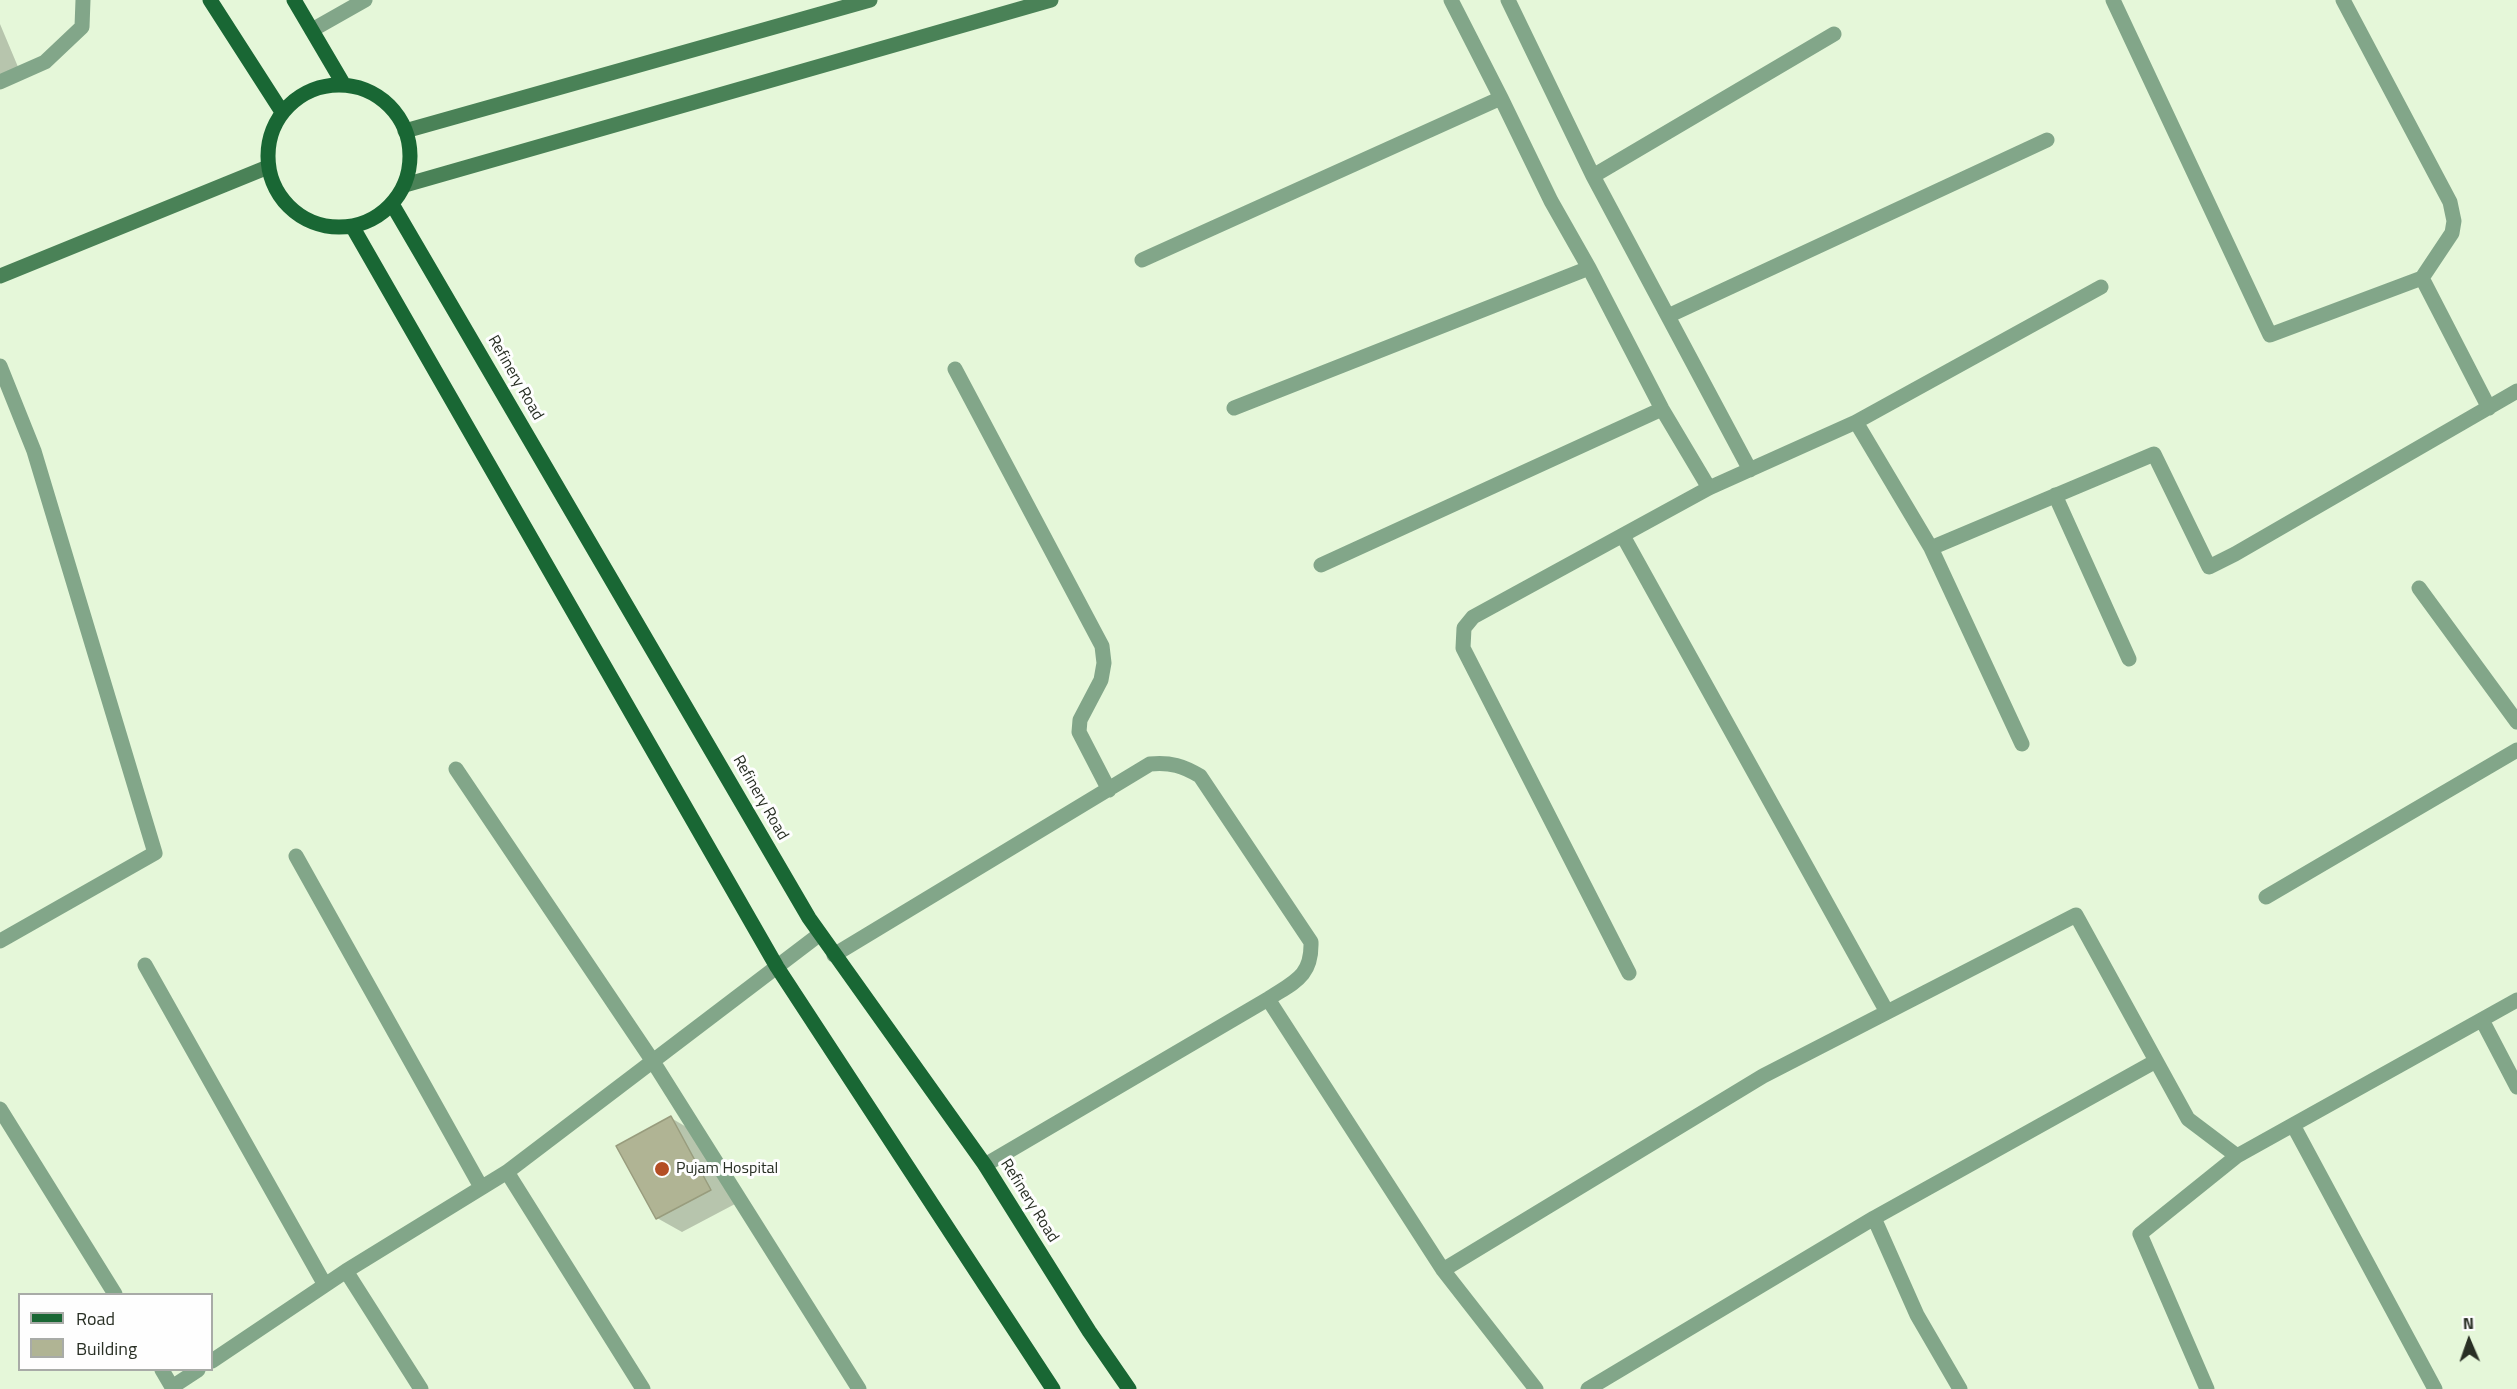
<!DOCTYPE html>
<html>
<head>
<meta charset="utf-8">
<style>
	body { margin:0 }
	#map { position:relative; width:2517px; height:1389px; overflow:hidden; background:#e5f7d9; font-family:"Titillium Web",sans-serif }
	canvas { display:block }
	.legend { position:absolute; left:18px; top:1293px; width:195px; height:78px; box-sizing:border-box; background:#fefefe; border:2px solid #a8aba7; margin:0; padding:8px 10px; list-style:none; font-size:18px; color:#282f24 }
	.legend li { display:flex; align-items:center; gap:12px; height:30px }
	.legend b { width:30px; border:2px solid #a8aba7 }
	.north { position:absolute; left:2439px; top:1311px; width:60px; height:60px; -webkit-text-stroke:4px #fefefe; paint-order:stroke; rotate:358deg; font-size:16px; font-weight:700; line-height:24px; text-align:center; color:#282f24 }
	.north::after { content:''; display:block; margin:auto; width:21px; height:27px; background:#282f24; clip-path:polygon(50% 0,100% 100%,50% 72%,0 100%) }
</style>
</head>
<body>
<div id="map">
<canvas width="2517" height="1389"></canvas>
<ul class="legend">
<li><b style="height:8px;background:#196734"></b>Road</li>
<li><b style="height:16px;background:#b0b494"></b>Building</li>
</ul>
<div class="north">N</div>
</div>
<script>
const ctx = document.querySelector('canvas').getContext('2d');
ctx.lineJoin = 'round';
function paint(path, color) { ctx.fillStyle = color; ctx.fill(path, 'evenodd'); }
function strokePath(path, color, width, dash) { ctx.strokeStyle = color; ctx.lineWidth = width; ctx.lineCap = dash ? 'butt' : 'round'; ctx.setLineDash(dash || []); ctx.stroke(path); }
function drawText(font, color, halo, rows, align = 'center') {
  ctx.font = font + ' "Titillium Web",sans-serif'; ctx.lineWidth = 6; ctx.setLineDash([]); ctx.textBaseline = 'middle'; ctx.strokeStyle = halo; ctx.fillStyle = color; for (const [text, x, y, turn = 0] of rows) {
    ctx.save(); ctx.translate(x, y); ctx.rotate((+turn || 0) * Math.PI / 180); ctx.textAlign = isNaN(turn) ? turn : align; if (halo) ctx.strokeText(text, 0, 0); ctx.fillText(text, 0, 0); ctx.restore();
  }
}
paint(new Path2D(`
	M0 24 21 74 0 83Z
	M671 1118 695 1132 735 1204 682 1232 657 1218Z`), '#0003');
const building = new Path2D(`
	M671 1116 711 1190 656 1219 616 1146Z`);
paint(building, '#b0b494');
strokePath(building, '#989c7d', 1.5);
strokePath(new Path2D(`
	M0 82 45 62 82 27 83 0`), '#82a689', 15);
strokePath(new Path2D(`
	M1451 0 1501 98 1551 201 1589 268 1662 409 1709 488
	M1508 0 1593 176 1750 470
	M2113 0 2270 335 2422 278 2489 408
	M2343 0 2450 202 2454 221 2452 233 2422 278
	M312 30 365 0
	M1593 176 1834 34
	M1142 260 1501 98
	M1668 316 2047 140
	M0 366 34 451 155 853 0 941
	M955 369 1102 646 1104 663 1101 680 1080 720 1079 732 1109 790
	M1234 408 1589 268
	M1856 422 2101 287
	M2055 495 2129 659
	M1623 536 1887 1012
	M1931 548 2022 744
	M1321 565 1662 409
	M2419 588 2517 722
	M456 769 652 1060 859 1389
	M296 856 481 1187
	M2266 897 2517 750
	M834 955 1150 764C1171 762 1183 766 1200 776L1311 942C1312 977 1294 982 1268 999
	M145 965 325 1285
	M1629 973 1463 648 1464 628 1473 617 1709 488 1856 422 1931 548 2154 454 2209 567 2235 554 2517 391
	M2482 1020 2517 1087
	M0 1109 115 1294
	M2293 1125 2435 1389
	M985 1165 1268 999 1443 1270 1536 1389
	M507 1172 643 1389
	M1874 1218 1917 1315 1960 1389
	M1443 1270 1763 1076 2076 915 2188 1119 2237 1156 2517 1000
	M346 1271 421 1389
	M212 1361 346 1271 507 1172 820 934
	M162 1370 172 1387
	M174 1389 172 1387 198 1370
	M1588 1389 1874 1218 2156 1061
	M2207 1389 2140 1234 2237 1156`), '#82a689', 15);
strokePath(new Path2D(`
	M405 131 870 0
	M405 185 1051 0
	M0 276 268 167`), '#4a8257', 15);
strokePath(new Path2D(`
	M210 0 282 112
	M294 0 344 85
	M268 156a71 71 0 1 1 142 0a71 71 0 1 1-142 0Z
	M392 204 809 918 985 1165 1089 1331 1129 1389
	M352 226 777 967 1053 1389`), '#196734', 15);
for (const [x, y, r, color] of [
	[662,1169,8,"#b44e24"]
]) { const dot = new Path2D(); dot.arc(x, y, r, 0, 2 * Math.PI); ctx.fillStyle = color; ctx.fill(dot); strokePath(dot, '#fefefe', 2); }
drawText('16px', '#282f24', '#fefefe', [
	["Refinery Road",515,378,60],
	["Refinery Road",760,798,60],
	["Refinery Road",1029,1201,58]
]);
drawText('16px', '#282f24', '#fefefe', [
	["Pujam Hospital",676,1169]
], 'left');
</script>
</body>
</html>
